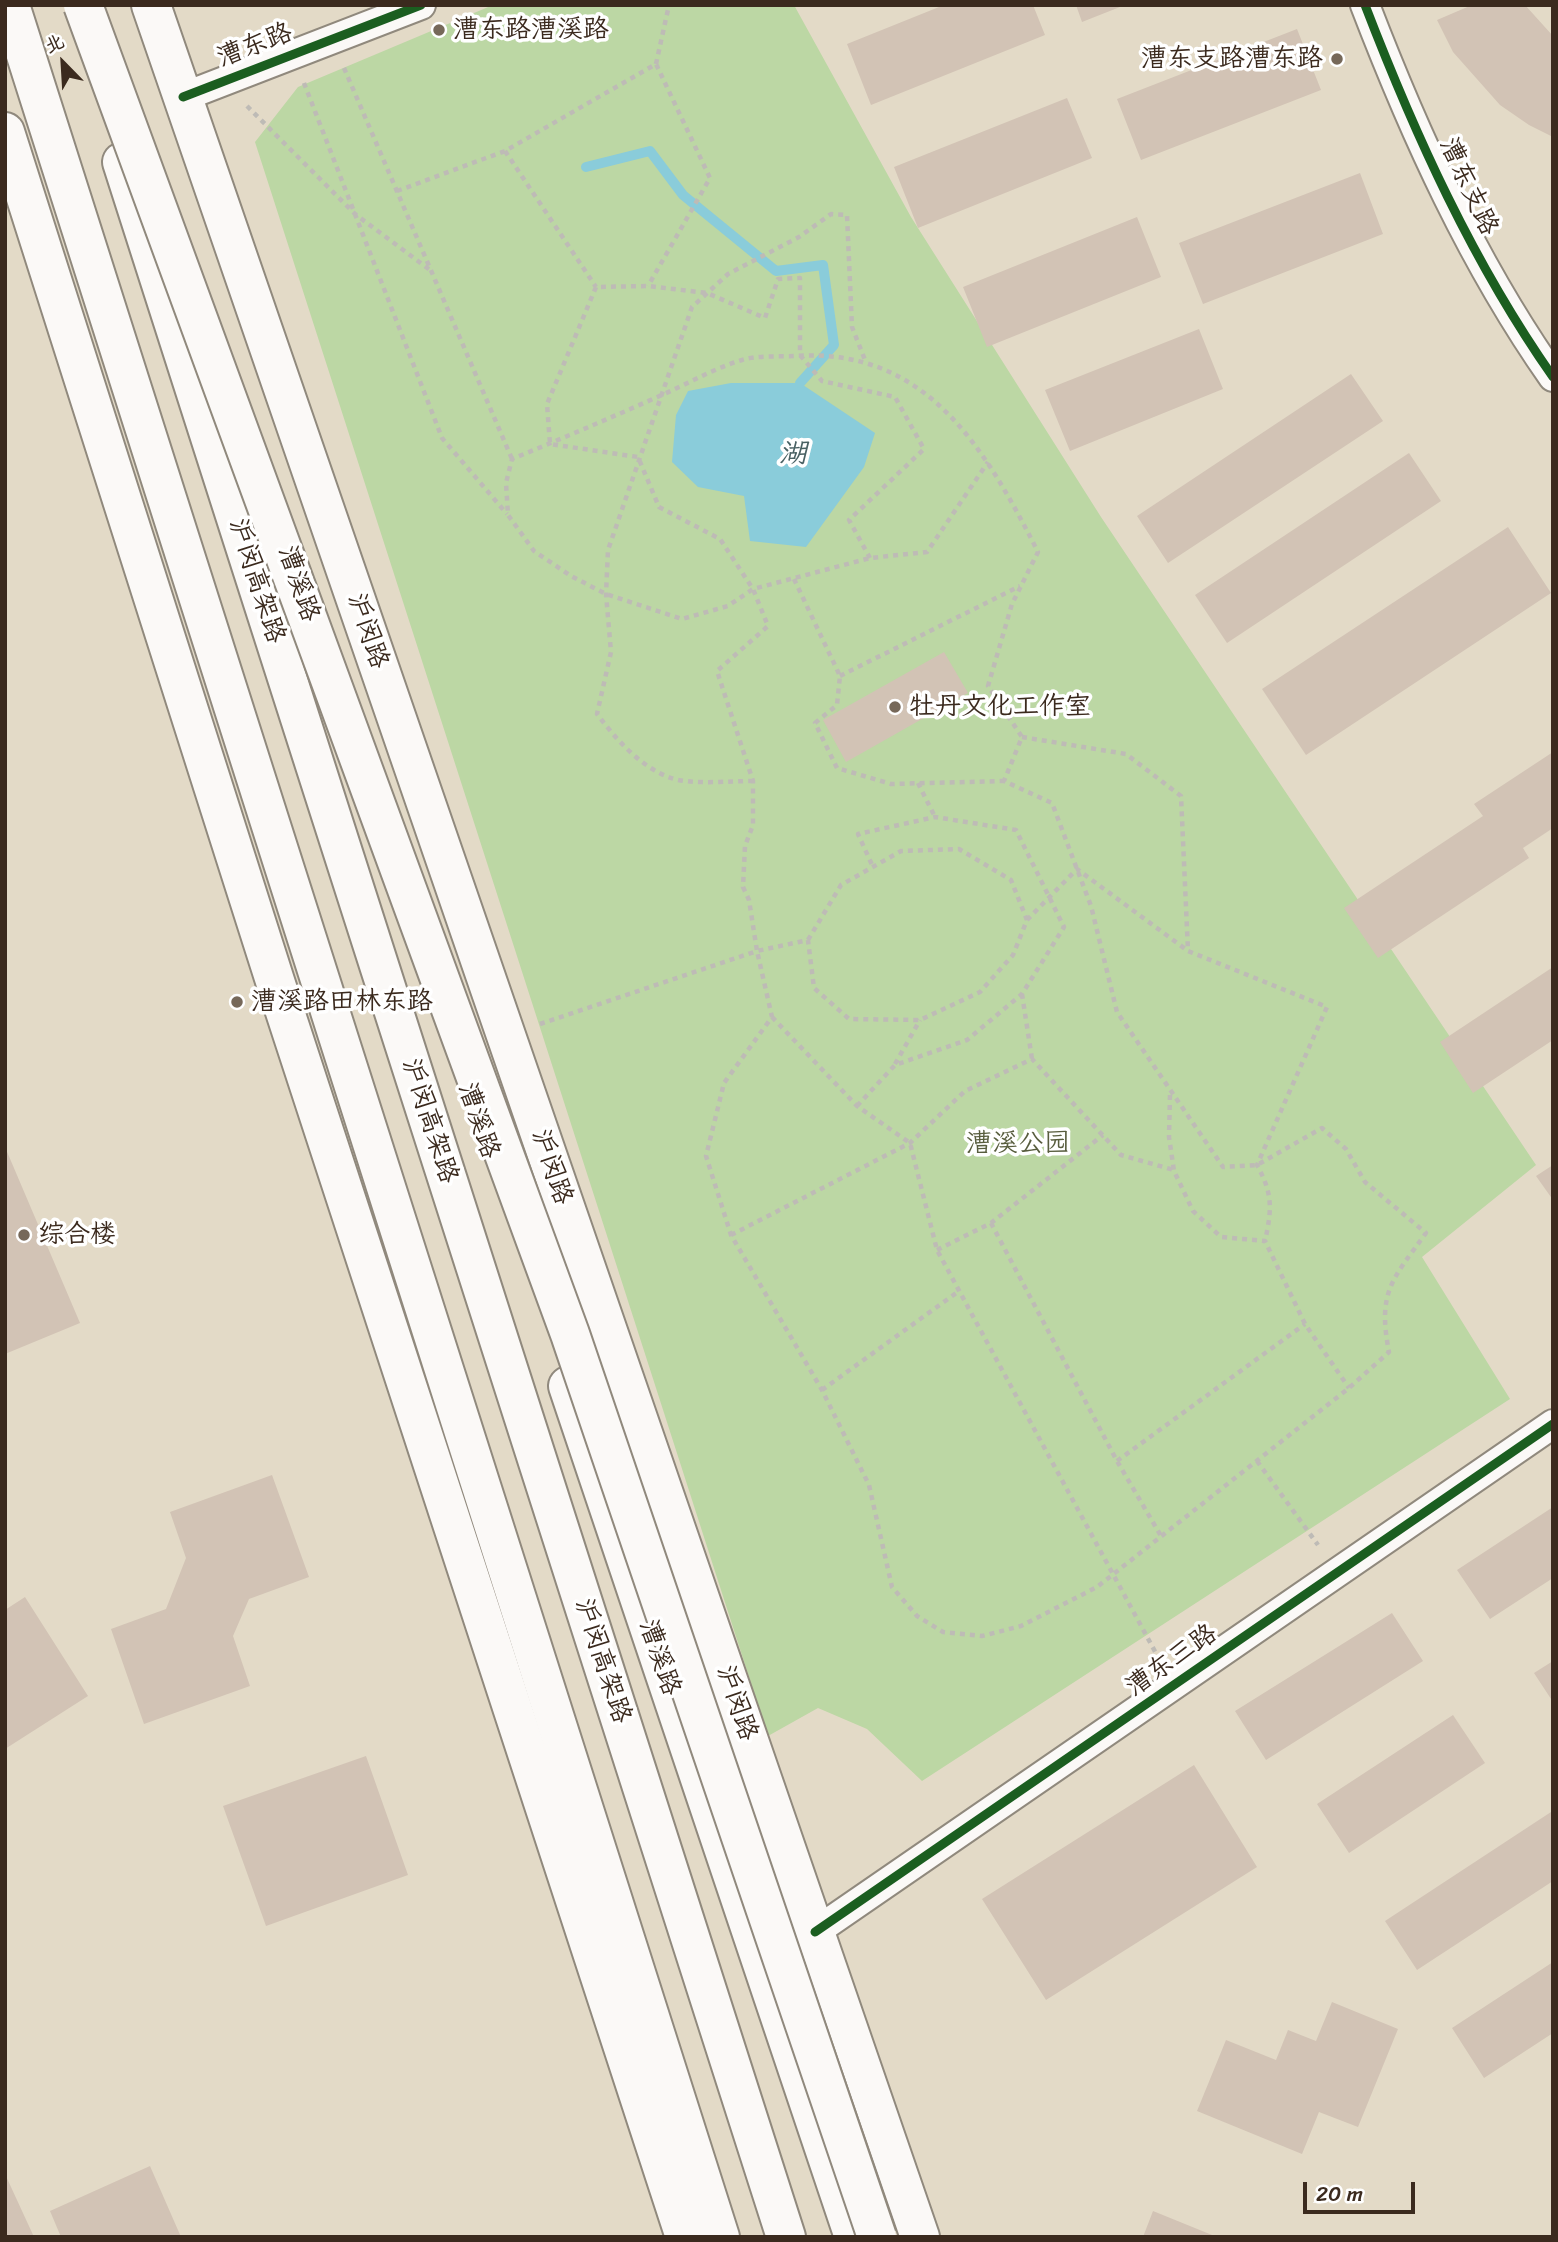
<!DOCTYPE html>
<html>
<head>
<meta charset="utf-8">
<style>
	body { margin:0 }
	#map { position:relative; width:1558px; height:2242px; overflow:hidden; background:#e3dac7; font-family:Sriracha,"LXGW WenKai TC",sans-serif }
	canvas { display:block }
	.frame { position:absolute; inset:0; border:7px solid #3b2a1e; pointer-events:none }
	.north { position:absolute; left:28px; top:28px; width:70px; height:70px; -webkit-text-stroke:5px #fff; paint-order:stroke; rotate:336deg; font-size:19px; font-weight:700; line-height:28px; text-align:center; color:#3b2a1e }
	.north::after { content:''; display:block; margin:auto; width:24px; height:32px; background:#3b2a1e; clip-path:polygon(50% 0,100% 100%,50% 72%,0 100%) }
	.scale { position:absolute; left:1303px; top:2182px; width:112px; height:32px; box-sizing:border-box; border:4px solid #3b2a1e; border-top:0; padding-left:9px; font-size:21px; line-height:24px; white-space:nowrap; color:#3b2a1e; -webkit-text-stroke:5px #fff; paint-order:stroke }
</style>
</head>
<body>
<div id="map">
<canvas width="1558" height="2242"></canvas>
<div class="frame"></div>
<div class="north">北</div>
<div class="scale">20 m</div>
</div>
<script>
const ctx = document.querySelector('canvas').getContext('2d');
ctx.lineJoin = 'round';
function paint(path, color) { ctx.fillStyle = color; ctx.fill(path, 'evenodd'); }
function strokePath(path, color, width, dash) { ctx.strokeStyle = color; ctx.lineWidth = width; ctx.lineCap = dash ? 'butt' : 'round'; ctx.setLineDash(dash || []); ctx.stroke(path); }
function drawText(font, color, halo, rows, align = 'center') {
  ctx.font = font + ' Sriracha,"LXGW WenKai TC",sans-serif'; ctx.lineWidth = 7; ctx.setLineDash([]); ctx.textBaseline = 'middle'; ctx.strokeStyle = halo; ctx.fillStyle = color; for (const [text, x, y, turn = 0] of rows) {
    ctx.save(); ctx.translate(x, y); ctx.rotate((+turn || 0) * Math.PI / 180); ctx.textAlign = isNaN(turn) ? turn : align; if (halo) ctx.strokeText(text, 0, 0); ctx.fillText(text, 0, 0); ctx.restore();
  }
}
paint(new Path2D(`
	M493 5H794L911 217 1101 517 1536 1165 1422 1257 1510 1399 922 1781 867 1729 818 1708 768 1736 255 142 298 87Z`), '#bcd7a4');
paint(new Path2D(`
	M731 383H800L875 433 864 467 806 547 750 541 744 496 698 487 672 462 676 415 688 391Z`), '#8accda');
strokePath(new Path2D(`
	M586 167 650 151 683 195 776 271 823 265 834 345 800 383`), '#8accda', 10);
paint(new Path2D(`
	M944 5H1033L1045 35 871 105 847 44Z
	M1076 5H1125L1082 22Z
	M1472 5H1525L1553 36V137L1529 125 1500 105 1453 52 1437 20Z
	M1297 29 1321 90 1141 160 1117 99Z
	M1067 98 1092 158 918 228 894 167Z
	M1360 173 1383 234 1203 304 1179 243Z
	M1137 217 1161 277 987 347 963 287Z
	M1199 329 1223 389 1070 451 1045 390Z
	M1351 374 1383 421 1168 563 1137 516Z
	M1409 453 1441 501 1227 643 1195 595Z
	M1508 527 1551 593 1306 755 1262 689Z
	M944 652 968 693 846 762 823 720Z
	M1553 752V828L1523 848 1529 858 1378 958 1344 908 1483 816 1474 804Z
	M1553 967V1040L1473 1093 1440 1042Z
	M5 1147 80 1323 5 1354Z
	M1553 1165V1200L1536 1176Z
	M272 1475 309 1577 249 1599 233 1636 250 1686 144 1724 111 1629 166 1609 186 1558 170 1512Z
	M1553 1507V1578L1490 1619 1457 1570Z
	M25 1597 88 1696 5 1749V1610Z
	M1392 1613 1423 1661 1266 1760 1235 1711Z
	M1553 1661V1702L1534 1673Z
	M1453 1715 1485 1763 1349 1853 1317 1804Z
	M366 1756 408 1875 266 1926 223 1806Z
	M1194 1765 1257 1867 1046 2000 982 1899Z
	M1551 1812 1553 1881 1417 1970 1385 1921Z
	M1553 1962V2033L1484 2078 1452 2028Z
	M1332 2002 1398 2029 1358 2127 1319 2112 1302 2154 1197 2111 1226 2040 1276 2060 1288 2030 1316 2041Z
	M150 2166 181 2237H61L50 2211Z
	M5 2174 34 2237H5Z
	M1153 2211 1217 2237H1143Z`), '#d2c3b5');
const street = new Path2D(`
	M1365 5C1415 135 1473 263 1553 377
	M183 97 421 5
	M815 1932 1553 1424`);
const primary = new Path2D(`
	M151 5 920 2237
	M5 132 275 981 685 2237
	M568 1386 854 2237`);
const highway = new Path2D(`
	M10 5 720 2237
	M122 162 786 2237`);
strokePath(street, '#90897d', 32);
strokePath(primary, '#90897d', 42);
strokePath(highway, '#90897d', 42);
strokePath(new Path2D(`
	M656 64 669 5
	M344 68 512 459
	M304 83 442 438 507 514
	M247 106 355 214 430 270
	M505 151 596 287
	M397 191 505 151 656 64 710 178 648 286
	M794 579 840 676 837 705 815 723 837 768 891 784 1004 781
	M840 676 1020 586
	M1022 737 1126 754 1181 796 1188 951 1327 1007 1257 1165C1273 1194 1272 1209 1265 1241
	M753 781C731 781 690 785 671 778 640 767 616 739 597 714L611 652 606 594 608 550 692 307 728 274 799 237 831 214 847 215 852 327 865 360
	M918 783 935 817
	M1027 920 1077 869 1188 951
	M808 940 841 885 901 851 959 849 1011 880 1027 920 1013 955 980 992 920 1020 849 1019 814 988 808 940 757 951 772 1017 724 1083 706 1156 731 1235 822 1390 869 1485 892 1587 917 1616 943 1632 982 1636 1021 1626 1097 1587 1349 1388 1389 1352C1377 1291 1393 1279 1426 1233L1365 1182 1346 1149 1322 1128 1257 1165 1223 1167 1117 1012 1091 906 1052 803 1004 781 1022 737 988 686 1012 604 1038 552C986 450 927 347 795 356 778 357 757 355 742 360 715 368 689 383 664 394 613 417 563 438 512 459L506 483 508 515 534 551 571 576 606 594 682 619 728 606 753 589 870 558 927 552 988 462
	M1022 994 1032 1059
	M772 1017 857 1106 910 1143 937 1250 1158 1657
	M540 1024 757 951 749 900 743 887 745 846 753 825V781L717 671 768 626 753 589 720 539 659 507 638 457 550 444 547 404 596 287 648 286 707 293 765 318 778 279 800 278V355L822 381 895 397 924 449 849 520 870 558
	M895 1064 920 1020
	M1170 1095 1169 1137 1174 1171 1193 1211 1221 1237 1265 1241 1305 1324 1349 1388
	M857 1106 895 1065 967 1040 1022 994 1064 927 1016 830 935 817 858 834 873 867
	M991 1223 1117 1461 1161 1536
	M731 1235 910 1143 965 1091 1032 1059 1121 1155 1174 1170
	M937 1250 991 1223 1103 1135
	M822 1390 959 1291
	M1117 1461 1305 1324
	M1257 1461 1318 1545`), '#bebbb6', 4.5, [5, 5]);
strokePath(street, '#fbf9f7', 28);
strokePath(primary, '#fbf9f7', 38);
strokePath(highway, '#fbf9f7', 38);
const highwayBridge = new Path2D(`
	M83 5 570 1334 877 2237`);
strokePath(highwayBridge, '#90897d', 42, []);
strokePath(highwayBridge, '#fbf9f7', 38);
strokePath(new Path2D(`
	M1365 5C1415 135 1473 263 1553 377
	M183 97 421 5
	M815 1932 1553 1424`), '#1b5e20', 9);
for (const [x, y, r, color] of [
	[439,30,7,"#766859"],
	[1337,59,7,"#766859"],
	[895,707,7,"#766859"],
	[237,1002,7,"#766859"],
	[24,1235,7,"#766859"]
]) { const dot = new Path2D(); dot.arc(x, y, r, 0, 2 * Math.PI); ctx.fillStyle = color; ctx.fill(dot); strokePath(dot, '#fff', 2.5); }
drawText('26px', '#3b2a1e', '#fff', [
	["漕东路漕溪路",453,30],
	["漕东支路漕东路",1323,59,"right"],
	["牡丹文化工作室",909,707],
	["漕溪路田林东路",251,1002],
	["综合楼",38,1235]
], 'left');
drawText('26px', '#3b2a1e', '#fff', [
	["漕东路",255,46,-21],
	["漕东支路",1468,187,65],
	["沪闵高架路",256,581,72],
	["漕溪路",298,584,71],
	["沪闵路",367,631,71],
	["沪闵高架路",429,1121,72],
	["漕溪路",478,1121,71],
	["沪闵路",551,1167,71],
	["漕溪路",659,1658,71],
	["沪闵高架路",602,1661,72],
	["漕东三路",1172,1661,-35],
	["沪闵路",736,1703,71]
]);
drawText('26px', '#585d3e', '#fff', [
	["漕溪公园",1018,1144]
]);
drawText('italic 28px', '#496163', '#fff', [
	["湖",793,455]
]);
</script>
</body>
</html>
